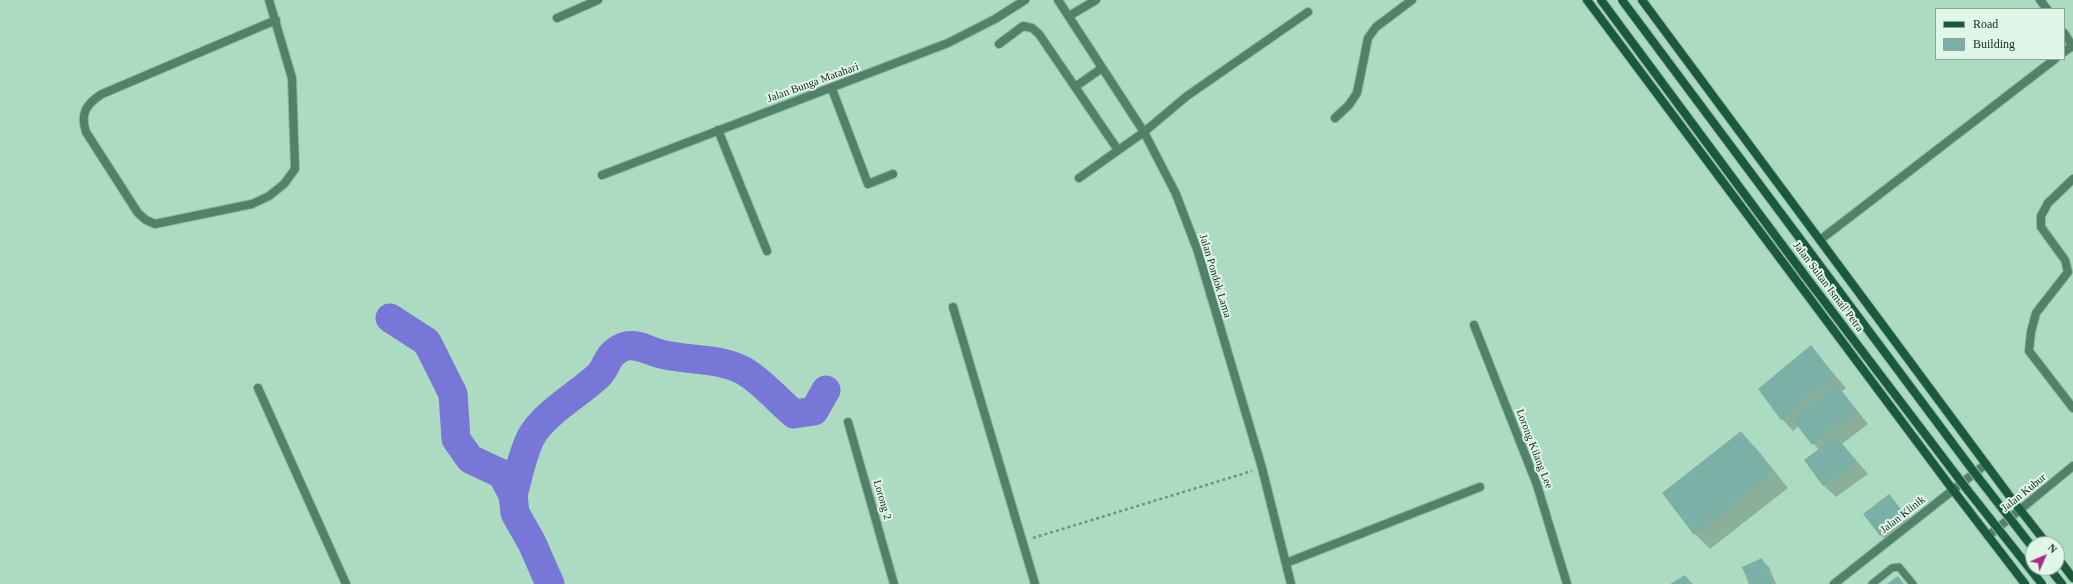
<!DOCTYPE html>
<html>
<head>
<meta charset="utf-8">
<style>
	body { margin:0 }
	#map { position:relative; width:2073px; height:584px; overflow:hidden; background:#addbc2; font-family:"Times New Roman",serif }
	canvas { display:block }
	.legend { position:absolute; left:1935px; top:8px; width:130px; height:52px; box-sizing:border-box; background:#dff6e9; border:1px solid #8fa498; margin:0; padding:5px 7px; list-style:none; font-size:12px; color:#16281f }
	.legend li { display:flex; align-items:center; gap:8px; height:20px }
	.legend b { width:20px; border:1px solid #8fa498 }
	.north { position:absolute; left:2025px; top:536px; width:40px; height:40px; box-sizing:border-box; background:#dff6e9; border:1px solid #8fa498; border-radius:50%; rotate:45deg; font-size:11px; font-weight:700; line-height:16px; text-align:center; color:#16281f }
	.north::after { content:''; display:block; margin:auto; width:14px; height:18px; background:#a72f85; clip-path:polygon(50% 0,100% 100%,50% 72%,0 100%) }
</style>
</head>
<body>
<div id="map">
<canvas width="2073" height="584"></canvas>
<ul class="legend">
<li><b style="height:5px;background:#1b593e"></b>Road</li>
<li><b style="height:11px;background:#7ab0a6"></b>Building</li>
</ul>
<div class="north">N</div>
</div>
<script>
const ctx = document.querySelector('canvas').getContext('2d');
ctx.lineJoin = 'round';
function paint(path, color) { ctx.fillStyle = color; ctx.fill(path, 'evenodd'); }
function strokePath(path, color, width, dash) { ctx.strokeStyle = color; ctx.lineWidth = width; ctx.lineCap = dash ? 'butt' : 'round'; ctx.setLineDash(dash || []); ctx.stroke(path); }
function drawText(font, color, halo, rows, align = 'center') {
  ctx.font = font + ' "Times New Roman",serif'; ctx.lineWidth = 4; ctx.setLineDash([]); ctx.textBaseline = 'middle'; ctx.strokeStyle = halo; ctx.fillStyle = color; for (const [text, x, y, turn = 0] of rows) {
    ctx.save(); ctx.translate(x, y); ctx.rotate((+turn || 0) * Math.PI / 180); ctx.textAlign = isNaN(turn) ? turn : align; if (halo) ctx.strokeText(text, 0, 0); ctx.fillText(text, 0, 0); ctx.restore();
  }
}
paint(new Path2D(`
	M1811 347 1846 388 1842 391 1868 424 1842 444 1868 474 1836 497 1824 486 1806 460 1819 450 1799 426 1793 431 1782 419Z
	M1741 433 1756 448 1788 488 1710 549 1695 534Z
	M1889 496 1914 525 1889 543 1881 535Z
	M1761 559 1769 567 1776 584H1750Z
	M1685 576 1693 584H1672Z`), '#0003');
strokePath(new Path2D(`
	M390 318 427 342 453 394 456 439 470 459 502 474 513 495 515 513 532 543 550 584
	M513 495C518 477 522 455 531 437 543 414 579 394 598 376 608 367 605 355 623 347 636 342 649 351 661 354 688 361 718 357 744 371 763 382 777 400 794 414L814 411 826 390`), '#7677d6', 29);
paint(new Path2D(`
	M1811 345 1835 376 1781 420 1758 389Z
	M1836 384 1857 412 1812 445 1792 419Z
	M1741 431 1773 472 1694 535 1662 493Z
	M1836 436 1857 462 1823 486 1804 460Z
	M1889 494 1907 517 1880 536 1863 514Z
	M1762 558 1773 584H1749L1742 567Z
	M1685 575 1690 584H1670Z
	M1898 576 1904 584H1887Z`), '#7ab0a6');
const lane = new Path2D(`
	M1872 584 1892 568 1899 567 1913 584`);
const street = new Path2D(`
	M269 0 292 78 295 169 284 184 269 196 252 204 155 224 146 220 138 213 86 132C80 114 86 104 102 94L276 20
	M1058 0 1144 132 1176 194 1198 252 1262 468 1291 584
	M2040 0 2047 9
	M1069 16 1096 0
	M557 18 598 0
	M2064 33 2073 47
	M999 44 1023 26 1032 28 1039 34 1118 150
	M2064 52 2072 46
	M1075 87 1102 68
	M832 89 868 184 893 174
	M1335 118 1349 105 1357 93 1368 38 1376 27 1412 0
	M718 130 767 251
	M602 175 948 43 995 19 1025 0
	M1079 178 1144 132 1187 96 1308 12
	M2073 179 2048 203 2041 216V227L2065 260 2068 272 2036 313 2031 332 2029 351 2073 408
	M1820 240 2055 59
	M953 307 1035 584
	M1474 325 1537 485 1567 584
	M258 388 346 584
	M848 422 894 584
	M1988 536 2073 466
	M1286 563 1480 487
	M1834 584 1986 464`);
const secondary = new Path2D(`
	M1587 0 1953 490 2025 584
	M1642 0 2014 502 2047 544
	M2057 557 2073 578
	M2049 568 2062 584`);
strokePath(lane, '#8fb7a1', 9);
strokePath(street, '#8fb7a1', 10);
strokePath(secondary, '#8fb7a1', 10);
strokePath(new Path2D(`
	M1033 538 1252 471`), '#709380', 2.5, [3, 3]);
strokePath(lane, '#528169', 7);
strokePath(street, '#528169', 8);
strokePath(secondary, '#1b593e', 8);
const secondaryBridge = new Path2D(`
	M1601 0 1803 273 1969 492 2042 584
	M1622 0 1977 476 2033 548`);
strokePath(secondaryBridge, '#8fb7a1', 10, []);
strokePath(secondaryBridge, '#1b593e', 8);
drawText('11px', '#16281f', '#dff6e9', [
	["Jalan Bunga Matahari",813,83,-20],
	["Jalan Pondok Lama",1215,276,73],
	["Jalan Sultan Ismail Petra",1828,287,53],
	["Lorong Kilang Lee",1534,449,69],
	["Jalan Kubur",2024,493,-39],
	["Lorong 2",882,500,74],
	["Jalan Klinik",1903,515,-38]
]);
</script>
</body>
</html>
